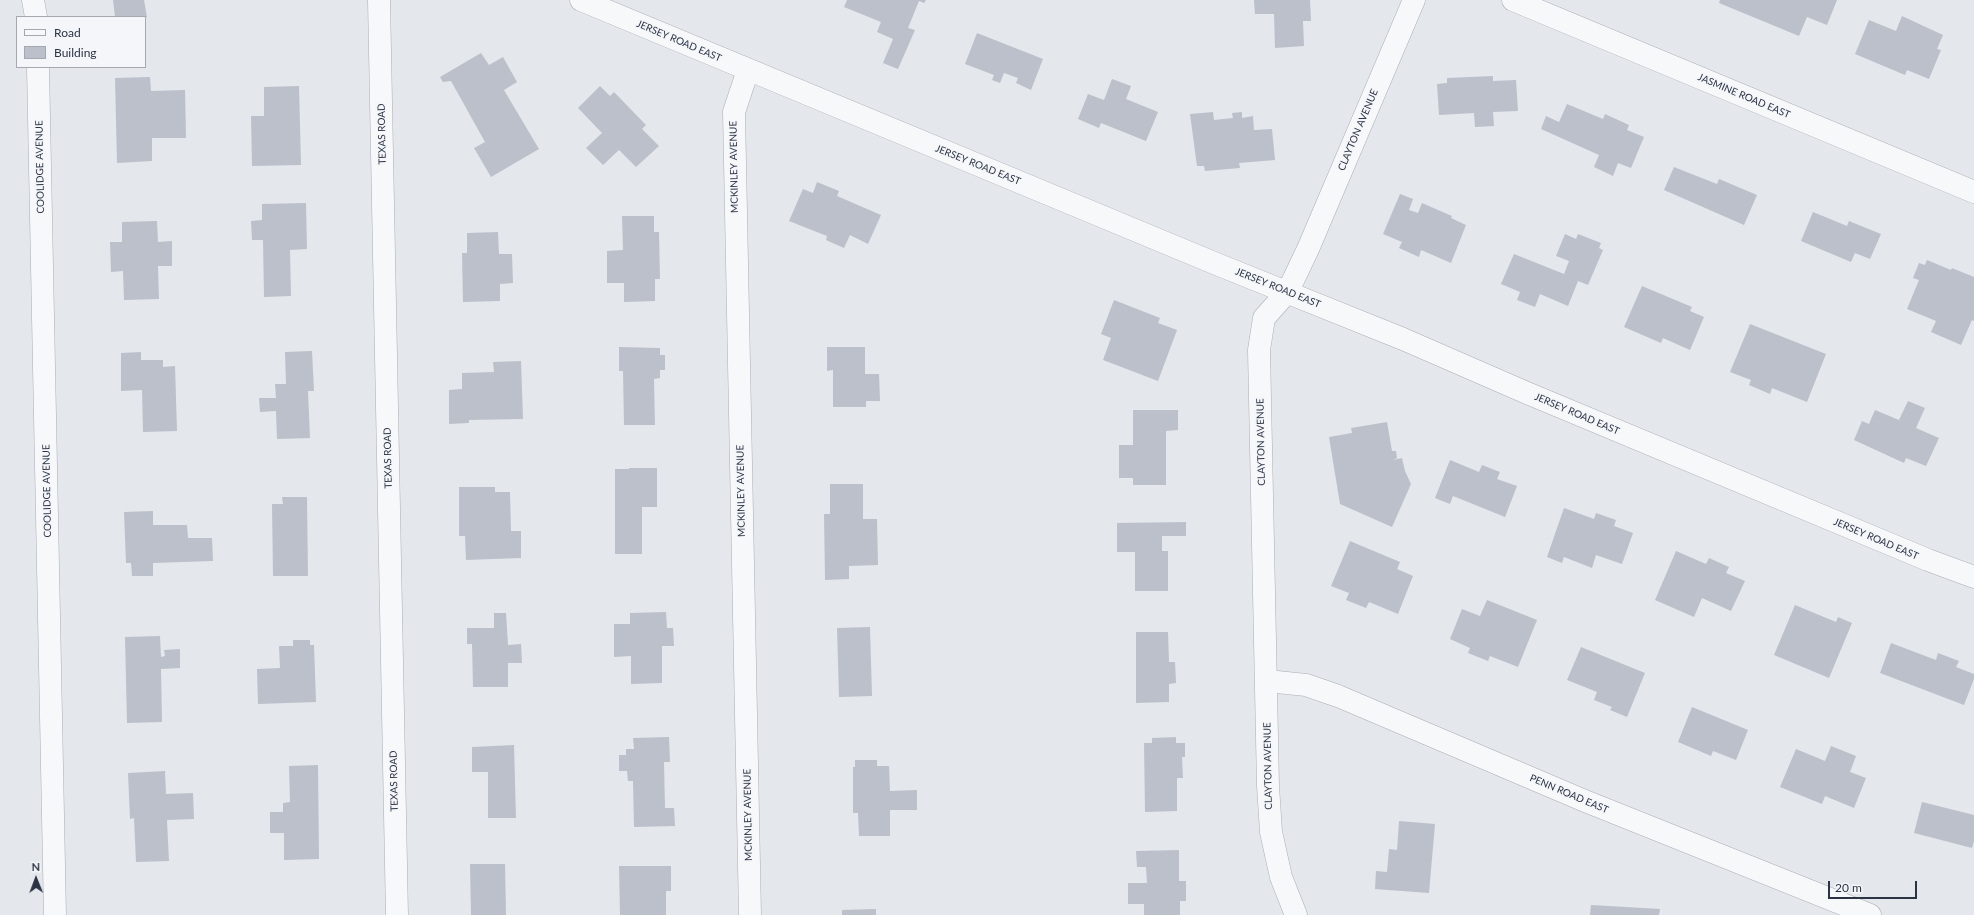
<!DOCTYPE html>
<html>
<head>
<meta charset="utf-8">
<style>
	body { margin:0 }
	#map { position:relative; width:1974px; height:915px; overflow:hidden; background:#e4e7ec; font-family:Lato,sans-serif }
	canvas { display:block }
	.legend { position:absolute; left:16px; top:16px; width:130px; height:52px; box-sizing:border-box; background:#f4f6f9; border:1px solid #a4a8b1; margin:0; padding:5px 7px; list-style:none; font-size:12px; color:#2b3445 }
	.legend li { display:flex; align-items:center; gap:8px; height:20px }
	.legend b { width:20px; border:1px solid #a4a8b1 }
	.north { position:absolute; left:16px; top:859px; width:40px; height:40px; -webkit-text-stroke:3px #f4f6f9; paint-order:stroke; rotate:359deg; font-size:11px; font-weight:700; line-height:16px; text-align:center; color:#2b3445 }
	.north::after { content:''; display:block; margin:auto; width:14px; height:18px; background:#2b3445; clip-path:polygon(50% 0,100% 100%,50% 72%,0 100%) }
	.scale { position:absolute; left:1828px; top:881px; width:89px; height:18px; box-sizing:border-box; border:2px solid #2b3445; border-top:0; padding-left:5px; font-size:12px; line-height:14px; white-space:nowrap; color:#2b3445; -webkit-text-stroke:3px #f4f6f9; paint-order:stroke }
</style>
</head>
<body>
<div id="map">
<canvas width="1974" height="915"></canvas>
<ul class="legend">
<li><b style="height:5px;background:#f7f8fa"></b>Road</li>
<li><b style="height:11px;background:#bbc0ca"></b>Building</li>
</ul>
<div class="north">N</div>
<div class="scale">20 m</div>
</div>
<script>
const ctx = document.querySelector('canvas').getContext('2d');
ctx.lineJoin = 'round';
function paint(path, color) { ctx.fillStyle = color; ctx.fill(path, 'evenodd'); }
function strokePath(path, color, width, dash) { ctx.strokeStyle = color; ctx.lineWidth = width; ctx.lineCap = dash ? 'butt' : 'round'; ctx.setLineDash(dash || []); ctx.stroke(path); }
function drawText(font, color, halo, rows, align = 'center') {
  ctx.font = font + ' Lato,sans-serif'; ctx.lineWidth = 3; ctx.setLineDash([]); ctx.textBaseline = 'middle'; ctx.strokeStyle = halo; ctx.fillStyle = color; for (const [text, x, y, turn = 0] of rows) {
    ctx.save(); ctx.translate(x, y); ctx.rotate((+turn || 0) * Math.PI / 180); ctx.textAlign = isNaN(turn) ? turn : align; if (halo) ctx.strokeText(text, 0, 0); ctx.fillText(text, 0, 0); ctx.restore();
  }
}
paint(new Path2D(`
	M113 0H144L147 17H115Z
	M847 0H926L924 3 919 1 908 28 915 30 898 69 883 63 893 39 877 32 881 22 844 7Z
	M1254 0H1310L1311 21H1303L1304 46 1275 48 1274 14H1255Z
	M1720 0H1837L1827 25 1807 17 1799 36 1719 3Z
	M1902 16 1943 35 1937 49 1941 50 1929 79 1907 70 1905 75 1855 54 1869 20 1896 31Z
	M977 33 1043 59 1031 90 1016 83 1018 78 1004 73 1000 83 992 80 994 75 965 64Z
	M481 53 489 65 503 57 517 82 504 90 539 149 491 177 474 148 485 142 451 81 443 82 440 77Z
	M1493 76V81L1516 80 1518 111 1493 112 1494 126 1475 127 1474 113 1439 115 1437 84 1447 83V78Z
	M150 77 151 91 185 90 186 138H152V161L117 163 115 78Z
	M1112 79 1131 86 1126 99 1158 112 1146 141 1101 123 1099 128 1078 119 1088 94 1104 100Z
	M299 86 301 165 252 166 251 116H264V87Z
	M600 86 610 96 614 92 646 125 642 129 659 146 636 167 619 150 603 165 586 148 602 133 578 108Z
	M1567 104 1603 119 1605 114 1629 125 1627 130 1644 137 1631 168 1618 163 1613 176 1594 167 1599 155 1541 129 1546 116 1559 122Z
	M1213 112 1214 120 1233 118 1232 113 1242 112V118L1253 116 1254 130 1272 129 1275 160 1239 163 1240 168 1205 171 1204 166H1197L1190 114Z
	M1674 167 1717 184 1719 179 1757 195 1744 225 1664 190Z
	M817 182 839 191 837 196 881 215 868 244 850 235 844 248 826 240 827 236 789 221 803 189 813 193Z
	M1400 194 1413 199 1409 210 1418 213 1422 203 1452 216 1451 218 1466 225 1451 263 1421 250 1419 257 1399 248 1402 242 1383 234Z
	M306 203 307 249 290 250 291 296 264 297 263 240H252L251 221 262 220V204Z
	M1813 212 1847 226 1849 221 1881 234 1870 259 1855 253 1851 262 1801 241Z
	M622 216H654V232H659L660 279H655V301L624 302V283H607V251L623 250Z
	M157 221 158 242 172 241V266H158L159 299 124 300 123 271 111 272 110 242H122V222Z
	M498 232 499 254H512L513 283 500 284V301L463 302 462 253H467V233Z
	M1565 234 1576 239 1578 234 1601 243 1599 248 1603 250 1588 285 1578 281 1568 306 1540 294 1535 307 1517 300 1520 292 1501 284 1514 254 1564 274 1569 261 1556 256Z
	M1927 260 1951 270 1952 268 1974 277V321L1972 320 1961 345 1931 332 1936 321 1907 309 1919 280 1913 278 1919 263 1925 265Z
	M1642 286 1692 307 1690 311 1704 317 1690 350 1663 338 1661 343 1624 327Z
	M1114 300 1160 318 1158 323 1177 330 1158 381 1103 360 1111 338 1101 334Z
	M1750 324 1826 354 1807 402 1772 388 1770 394 1749 385 1751 380 1730 372Z
	M619 347 660 348V355H665V370H660V378L654 379 655 425H624L623 371H619Z
	M827 347H865V374H879L880 401H866V407H833V370L827 371Z
	M312 351 314 391H308L310 438 277 439 276 411 260 412 259 398H276L275 384H286L285 352Z
	M141 352V360H163V367L175 366 177 431 143 432 142 390 121 391V353Z
	M521 361 523 419 469 420V423L449 424V390L462 389V373L494 372 493 362Z
	M1908 401 1925 408 1916 428 1939 438 1926 466 1906 458 1904 463 1854 440 1862 421 1869 424 1875 410 1899 420Z
	M1133 410H1178V430L1166 431V485H1133V478H1119V445H1133Z
	M1387 422 1392 451H1396L1397 458 1393 460 1402 458 1405 471 1411 484 1392 527 1340 504 1329 437 1352 433 1351 428Z
	M1450 460 1479 472 1482 465 1500 472 1497 479 1517 486 1505 517 1453 496 1450 504 1435 498Z
	M629 468H657V507H642V554H615V469H629Z
	M830 484H863V519H877L878 565 849 566V579L825 580 824 514H830Z
	M459 487H495V492H510L511 531H521V558L466 560 465 536H459Z
	M282 497H307L308 576H273L272 504H283Z
	M1564 508 1594 519 1596 513 1616 520 1614 526 1633 533 1622 564 1596 555 1592 568 1564 557 1562 563 1547 557Z
	M153 511V525H187L188 538H212L213 561 153 563V576H132L131 563H126L124 512Z
	M1186 522V536H1162V551H1168V591H1135V552H1117V523Z
	M1350 541 1400 562 1397 569 1413 576 1398 614 1369 602 1366 608 1346 600 1349 593 1331 586Z
	M1676 551 1706 564 1709 558 1729 567 1726 573 1745 581 1731 611 1702 598 1694 617 1655 600Z
	M1487 600 1537 620 1518 667 1490 656 1488 661 1468 653 1470 648 1450 639 1462 609 1480 616Z
	M1795 605 1836 622 1838 617 1852 623 1829 678 1774 655Z
	M666 612 667 628H673L674 646H662V683L631 684V656L614 657V624H630V613Z
	M494 613H506L508 645 521 644 522 663H508V687H473L472 644H467V628H494Z
	M870 627 872 696 839 697 837 628Z
	M1136 632H1168L1169 662H1175L1176 683 1169 684V702L1136 703Z
	M160 636 161 657 165 656 164 650 180 649V668L161 669 162 722 127 723 125 637Z
	M293 640H310V645H314L316 702 258 704 257 669 280 668 279 646H293Z
	M1891 643 1936 660 1938 653 1959 661 1956 667 1974 674V679L1964 705 1880 673Z
	M1581 647 1645 673 1627 717 1610 710 1612 707 1594 700 1597 692 1567 680Z
	M1692 707 1748 730 1736 760 1713 751 1711 756 1678 742Z
	M669 737 670 762H664L665 808H674L675 826 634 827 633 781H628L627 771H619V755H626V749H634L633 738Z
	M1176 737V743H1185V757H1182L1183 778H1177V811L1145 812 1144 743H1152V738Z
	M514 745 516 818H488V772H472V747Z
	M1831 746 1856 756 1850 772 1866 778 1854 808 1825 796 1822 804 1780 787 1796 749 1825 761Z
	M855 760H877V766H889L890 791 917 790V810H890V836H859L858 813H853V767H855Z
	M318 765 319 859 284 860V833H270V812H283V803L290 802 289 766Z
	M165 771 166 794 193 793 194 819 167 820 169 861 136 862 134 818 130 819 128 773Z
	M1922 802 1974 815V841L1972 848 1914 833Z
	M1399 821 1435 824 1429 893 1375 889 1376 871 1387 872 1389 849 1397 850Z
	M1179 850V881H1186V901H1180V915H1144V904H1128V883H1147L1146 867H1137L1136 851Z
	M470 864H505L506 915H471Z
	M619 866H671V891H666V915H620Z
	M1591 905 1660 909 1659 915H1590Z
	M876 909V915H842V910Z`), '#bbc0ca');
const street = new Path2D(`
	M33 0 36 17
	M379 0 397 915
	M581 0 1219 265 1403 339 1527 393 1928 560 1974 577
	M1513 0 1974 192
	M38 67 55 915
	M748 70 734 112 750 915
	M1267 681 1306 685 1338 696 1585 801 1870 915
	M1296 915 1281 877 1271 832 1268 786 1259 350 1264 318 1288 291 1308 249 1414 0`);
strokePath(street, '#a9aeb7', 23);
strokePath(street, '#f7f8fa', 22);
drawText('10px', '#2b3445', '#f4f6f9', [
	["JERSEY ROAD EAST",679,41,23],
	["JASMINE ROAD EAST",1744,96,23],
	["CLAYTON AVENUE",1358,130,-67],
	["TEXAS ROAD",382,134,-91],
	["JERSEY ROAD EAST",978,165,22],
	["COOLIDGE AVENUE",40,167,-91],
	["MCKINLEY AVENUE",734,167,-91],
	["JERSEY ROAD EAST",1278,288,22],
	["JERSEY ROAD EAST",1577,414,23],
	["CLAYTON AVENUE",1261,442,-91],
	["TEXAS ROAD",388,458,-91],
	["COOLIDGE AVENUE",47,491,-91],
	["MCKINLEY AVENUE",741,491,-91],
	["JERSEY ROAD EAST",1876,539,23],
	["CLAYTON AVENUE",1268,766,-91],
	["TEXAS ROAD",394,781,-91],
	["PENN ROAD EAST",1569,794,23],
	["MCKINLEY AVENUE",748,815,-91]
]);
</script>
</body>
</html>
